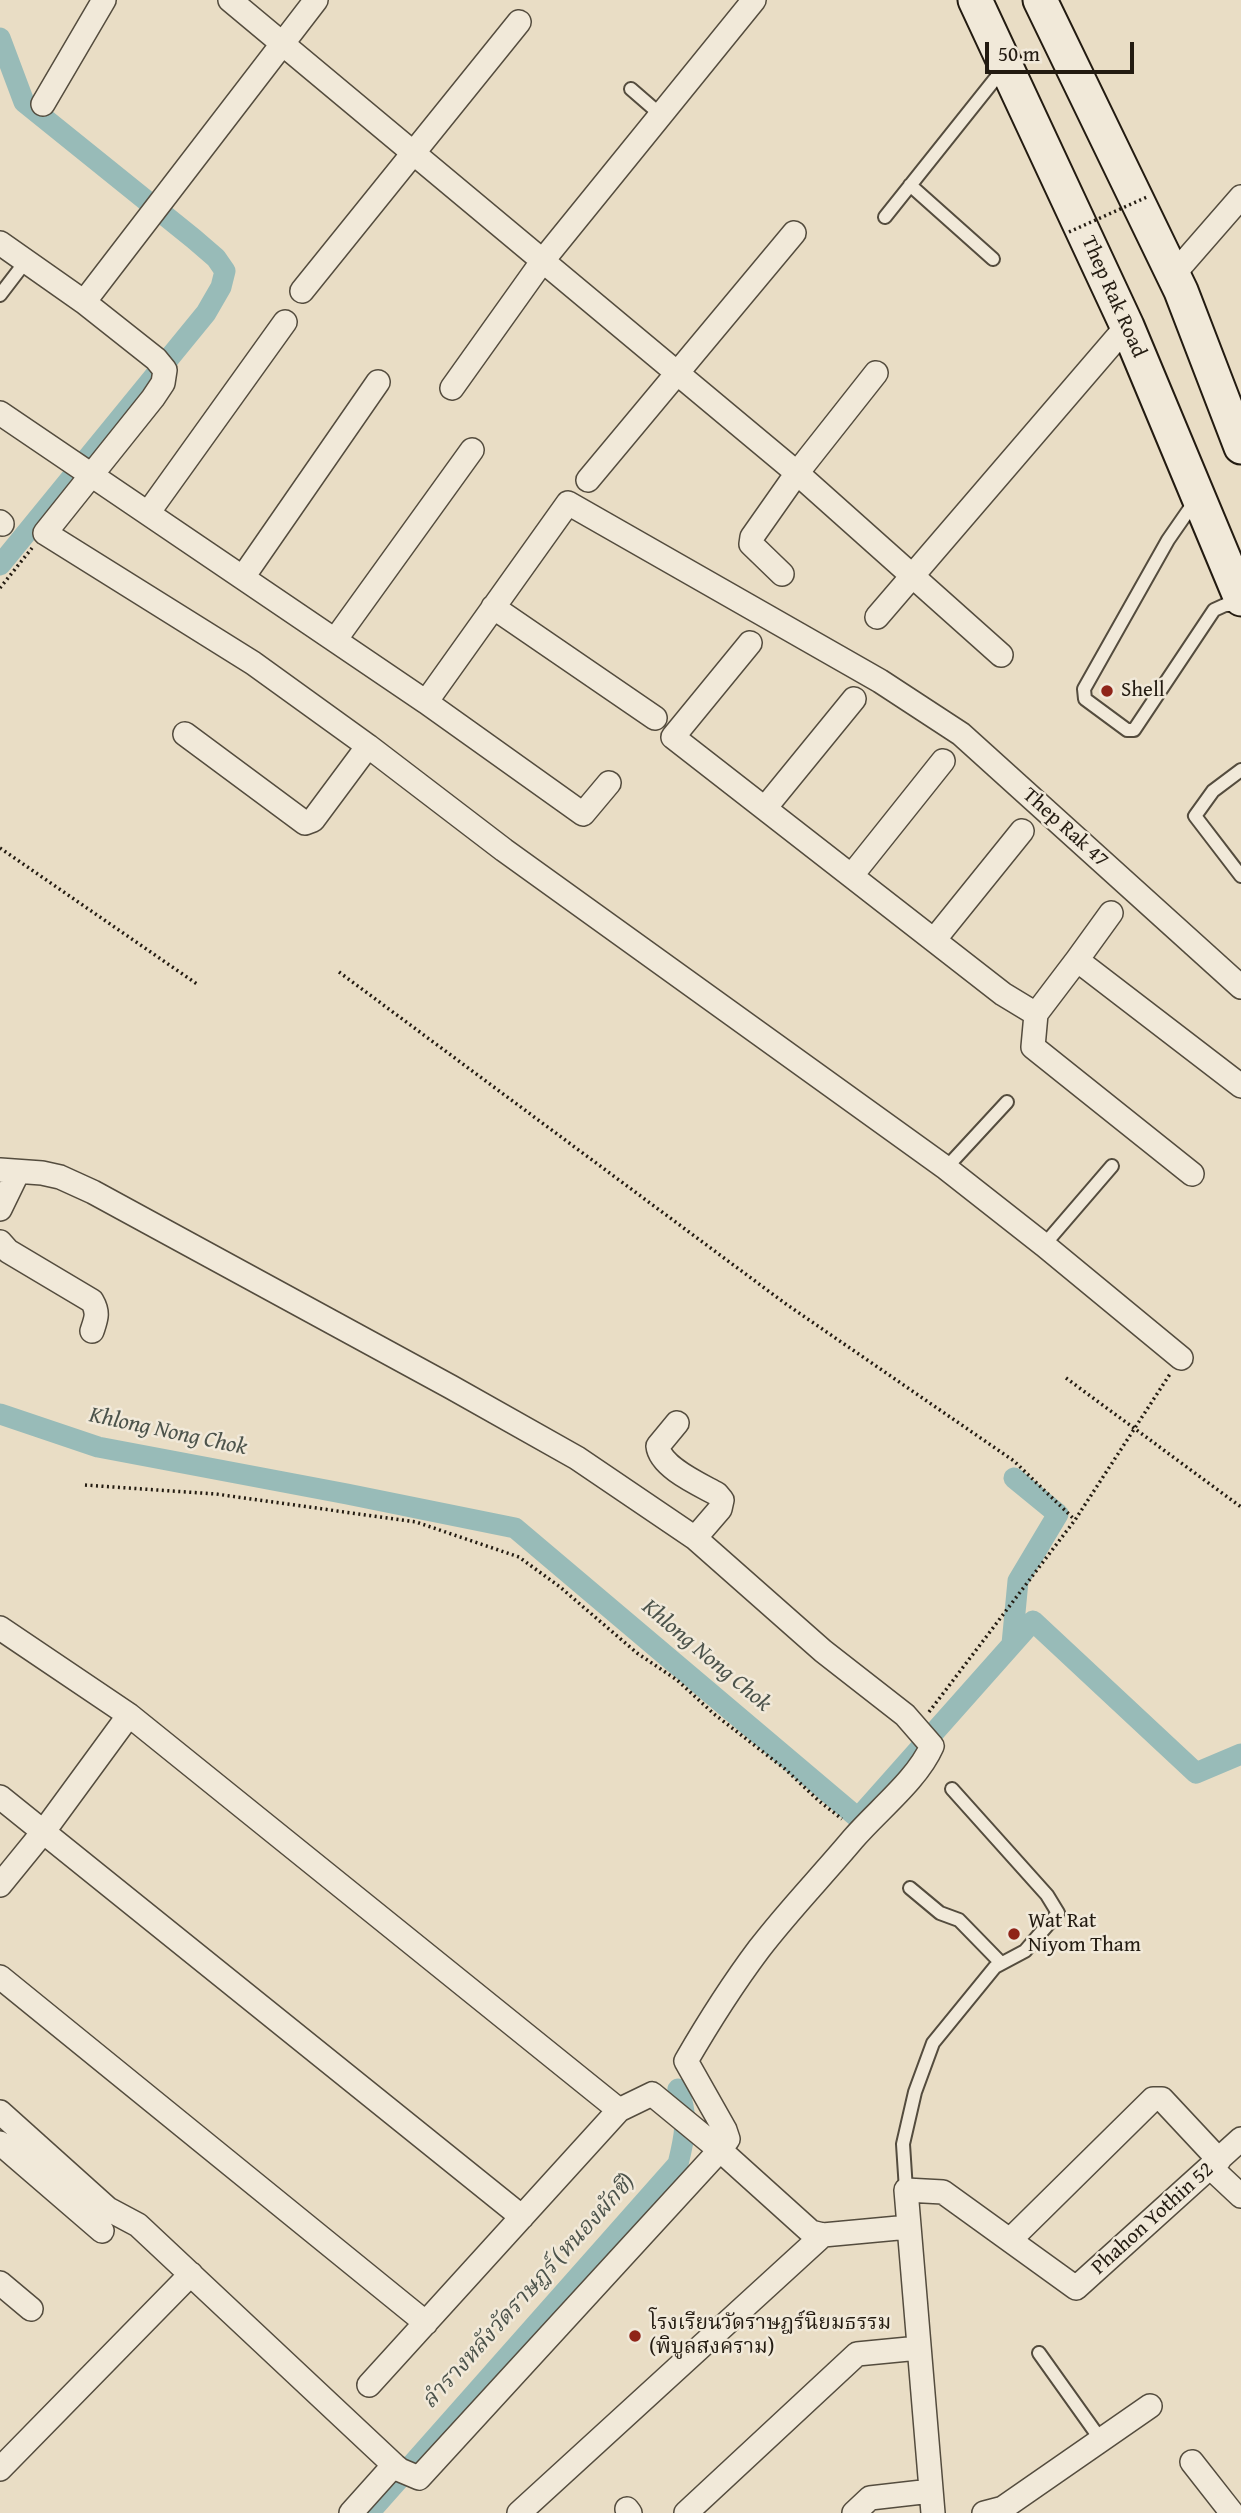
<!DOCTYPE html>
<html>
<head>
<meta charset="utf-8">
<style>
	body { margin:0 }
	#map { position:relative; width:1241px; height:2513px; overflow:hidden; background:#e9ddc5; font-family:"Gentium Book Plus",serif }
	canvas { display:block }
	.scale { position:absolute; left:985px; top:42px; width:149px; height:32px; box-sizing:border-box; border:4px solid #231b11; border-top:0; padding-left:9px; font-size:21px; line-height:24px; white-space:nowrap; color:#231b11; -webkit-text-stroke:5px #f1e9d9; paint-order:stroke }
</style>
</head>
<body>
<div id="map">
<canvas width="1241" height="2513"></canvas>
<div class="scale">50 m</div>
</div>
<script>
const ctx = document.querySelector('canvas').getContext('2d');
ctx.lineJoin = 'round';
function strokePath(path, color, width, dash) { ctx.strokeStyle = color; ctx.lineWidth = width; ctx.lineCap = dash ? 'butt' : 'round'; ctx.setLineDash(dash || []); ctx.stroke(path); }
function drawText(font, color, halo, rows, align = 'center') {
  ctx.font = font + ' "Gentium Book Plus","Noto Serif Thai",serif'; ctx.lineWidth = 5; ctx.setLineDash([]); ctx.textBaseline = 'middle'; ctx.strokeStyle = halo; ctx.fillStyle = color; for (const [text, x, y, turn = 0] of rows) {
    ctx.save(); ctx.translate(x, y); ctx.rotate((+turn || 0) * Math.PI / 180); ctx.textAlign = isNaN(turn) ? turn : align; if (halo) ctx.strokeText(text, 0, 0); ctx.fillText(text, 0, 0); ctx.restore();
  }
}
strokePath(new Path2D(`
	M0 38 24 102 194 239 216 258 225 271 221 287 206 313 0 565
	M0 1414 98 1447 347 1494 515 1528 858 1818 1033 1621 1196 1773 1241 1754
	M1012 1644 1018 1581 1058 1514 1014 1478
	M369 2513 678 2164C685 2136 689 2117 678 2089`), '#98bbb8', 21);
const service = new Path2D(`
	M631 89 661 115
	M910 185 993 259
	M885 217 1003 69
	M0 295 26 261
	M1195 501 1168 540 1084 689 1085 699 1127 730H1134L1214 610 1225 605H1241
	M1241 770 1213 791 1195 816 1241 876
	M946 1168 1007 1102
	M1044 1245 1112 1166
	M910 1888 940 1913 959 1920 1001 1963
	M906 2190 903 2144 915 2092 933 2043 995 1967 1025 1951 1058 1913 1047 1895 952 1789
	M1039 2353 1101 2440`);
const minor = new Path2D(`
	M230 0 797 473 1001 655
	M43 104 104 0
	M0 243 84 302 156 359 165 370 163 383 153 398 45 533 253 663 368 746 504 850 946 1168 1044 1245 1181 1358
	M1173 275 1241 197
	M302 291 519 22
	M84 302 316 0
	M452 388 544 259 754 0
	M0 413 426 702 568 503 880 681 961 734 1241 987
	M588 480 794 233
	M148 513 285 322
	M0 522 2 524
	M782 574 751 544 752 537 797 473 876 373
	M243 577 378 382
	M493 607 655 718
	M877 617 1127 326
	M335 640 472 450
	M750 643 673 737 1003 994 1036 1014 1077 960 1241 1086
	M426 702 583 814 609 783
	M185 734 305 823 313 820 368 746
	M765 808 854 699
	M852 875 943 761
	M934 940 1022 831
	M1077 960 1111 913
	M1036 1014 1033 1047 1192 1174
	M0 1170 42 1173 60 1177 93 1192 451 1387 577 1458 695 1538 823 1651 905 1715 932 1746C917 1780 878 1810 853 1839 822 1876 788 1911 759 1949 732 1985 708 2023 686 2061L725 2130 728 2139 720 2150 419 2478 400 2470 394 2465
	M0 1209 18 1172
	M0 1242 8 1251 92 1301C99 1313 96 1319 92 1331
	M677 1423 658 1446C660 1467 699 1484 717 1494L722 1500 720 1509 695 1538
	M0 1628 129 1715 619 2110
	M0 1797 522 2217
	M0 1885 44 1831 129 1715
	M0 1977 426 2323
	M0 2112 108 2209 138 2225 394 2465 351 2513
	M0 2143 102 2231
	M1210 2167 1241 2196
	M1010 2240 1153 2099H1162L1219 2160
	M0 2283 31 2309
	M369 2385 619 2110 652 2094 720 2150 811 2232 823 2235 909 2227
	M1192 2462 1232 2513
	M0 2469 191 2274
	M627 2509 630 2513
	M519 2513 823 2235
	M686 2513 857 2354 919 2348
	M854 2513 870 2498 931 2491
	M933 2513 906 2190 943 2192 1076 2288 1241 2139
	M984 2513 1003 2508 1150 2406`);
const secondary = new Path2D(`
	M975 0 1127 326 1241 599
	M1040 0 1181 291 1241 447`);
strokePath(service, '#544c3e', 16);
strokePath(minor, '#544c3e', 26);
strokePath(secondary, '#231b11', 37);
strokePath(new Path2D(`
	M0 588 32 548
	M0 848 197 984
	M339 972 786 1304 1014 1461 1075 1520
	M1066 1378 1241 1507
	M85 1485 216 1494 416 1522 519 1557 560 1587 637 1653 677 1680 714 1714 785 1769 819 1801 842 1819
	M929 1712 1075 1520 1170 1374`), '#231b11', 3.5, [2, 3.5]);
strokePath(service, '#f1e9d9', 12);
strokePath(minor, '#f1e9d9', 23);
strokePath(secondary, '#f1e9d9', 33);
strokePath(new Path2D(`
	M1069 232 1147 197`), '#231b11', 3.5, [2, 3.5]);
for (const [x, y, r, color] of [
	[1107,691,7,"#8f2418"],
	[1014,1934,7,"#8f2418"],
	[635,2336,7,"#8f2418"]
]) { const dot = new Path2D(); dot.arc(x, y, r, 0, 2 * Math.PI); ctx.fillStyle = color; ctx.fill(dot); strokePath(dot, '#f1e9d9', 2.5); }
drawText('21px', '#231b11', '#f1e9d9', [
	["Thep Rak Road",1113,297,66],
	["Thep Rak 47",1065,828,42],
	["Phahon Yothin 52",1153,2219,-42]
]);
drawText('21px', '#231b11', '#f1e9d9', [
	["Shell",1121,691],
	["Wat Rat",1028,1922],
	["Niyom Tham",1028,1946],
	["โรงเรียนวัดราษฎร์นิยมธรรม",649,2324],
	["(พิบูลสงคราม)",649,2348]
], 'left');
drawText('italic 23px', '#4c534b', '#f1e9d9', [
	["Khlong Nong Chok",168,1432,12],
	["Khlong Nong Chok",706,1656,40],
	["ลำรางหลังวัดราษฎร์ (หนองผักชี)",529,2292,-48]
]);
</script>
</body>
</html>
